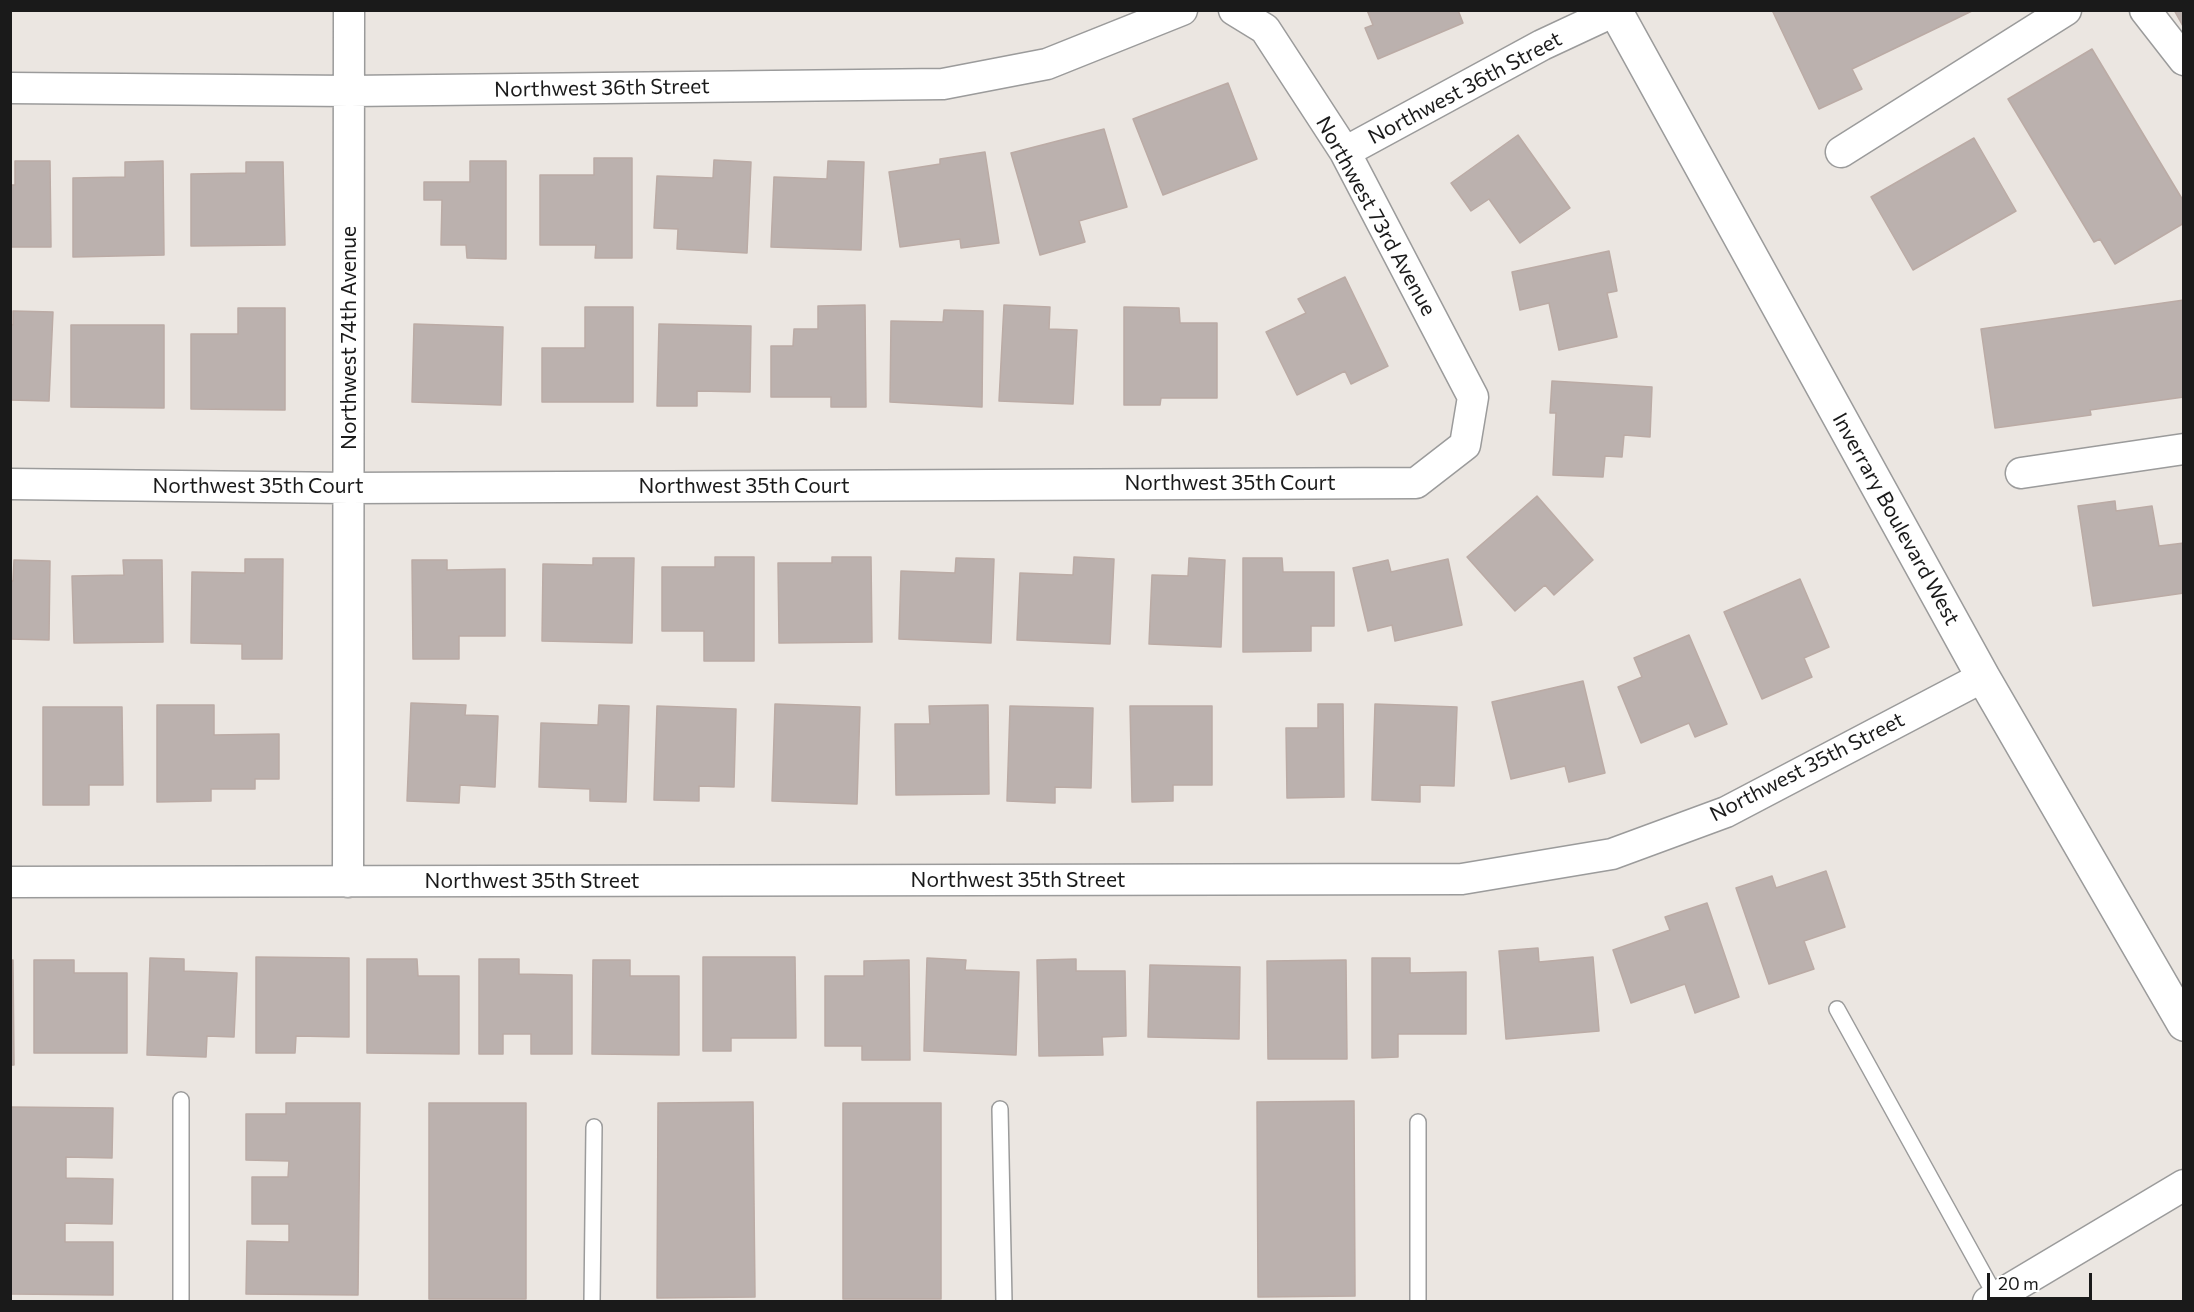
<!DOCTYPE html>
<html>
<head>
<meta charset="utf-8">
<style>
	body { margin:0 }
	#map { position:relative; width:2194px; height:1312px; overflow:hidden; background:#ebe6e1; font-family:Commissioner,sans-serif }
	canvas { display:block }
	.frame { position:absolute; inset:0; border:12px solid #1a1a1a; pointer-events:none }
	.scale { position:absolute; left:1987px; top:1273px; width:105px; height:27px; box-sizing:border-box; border:3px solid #1a1a1a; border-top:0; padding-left:8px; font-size:18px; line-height:21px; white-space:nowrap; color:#1a1a1a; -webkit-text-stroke:4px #fff; paint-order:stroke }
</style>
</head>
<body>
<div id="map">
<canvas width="2194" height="1312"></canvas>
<div class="frame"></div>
<div class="scale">20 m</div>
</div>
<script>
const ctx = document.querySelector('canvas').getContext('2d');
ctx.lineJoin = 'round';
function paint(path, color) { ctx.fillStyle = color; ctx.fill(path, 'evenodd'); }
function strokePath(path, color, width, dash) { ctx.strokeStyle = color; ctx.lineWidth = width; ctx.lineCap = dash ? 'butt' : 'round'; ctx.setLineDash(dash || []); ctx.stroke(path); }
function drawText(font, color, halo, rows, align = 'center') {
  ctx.font = font + ' Commissioner,sans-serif'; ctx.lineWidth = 6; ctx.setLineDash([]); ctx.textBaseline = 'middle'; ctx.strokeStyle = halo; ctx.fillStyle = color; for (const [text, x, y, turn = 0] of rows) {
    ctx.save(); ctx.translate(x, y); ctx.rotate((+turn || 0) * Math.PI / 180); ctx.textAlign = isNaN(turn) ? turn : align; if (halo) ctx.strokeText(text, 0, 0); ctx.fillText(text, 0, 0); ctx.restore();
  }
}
const building = new Path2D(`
	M1367 10H1458L1463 23 1378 59 1365 28 1373 25Z
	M1772 10H1974L1852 69 1862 89 1819 109Z
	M2174 10H2184V28Z
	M2092 49 2184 202V223L2115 264 2100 239 2094 242 2008 99Z
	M1228 83 1257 159 1163 195 1133 119Z
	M1104 129 1127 207 1079 221 1085 242 1040 255 1011 153Z
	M1518 135 1570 208 1520 243 1489 199 1471 211 1451 183Z
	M1974 138 2016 211 1913 270 1871 197Z
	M985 152 999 243 961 248 960 239 900 247 889 172 940 164V159Z
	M594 158H632V258H595L596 245H540V175H594Z
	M714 160 751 162 747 253 677 249 678 229 654 228 657 176 713 178Z
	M15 161H50L51 247H10V185H15Z
	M163 161 164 255 73 257V178L125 177V162Z
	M470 161H506V259L467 258 466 245H441L442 200H424V182H470Z
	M828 161 864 162 861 250 771 247 774 177 827 179Z
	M246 162H283L285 245 191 246V174L246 173Z
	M1609 251 1617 291 1607 293 1617 337 1559 350 1549 303 1520 310 1512 272Z
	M1345 277 1388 366 1351 384 1345 371 1297 395 1266 332 1306 313 1298 299Z
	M2184 300V397L2090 410 2091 415 1995 428 1981 329Z
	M865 305 866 407H831V397H771V346H793L794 329H818V306Z
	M1004 305 1050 307 1049 329 1077 330 1073 404 999 401Z
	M585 307H633V402H542V348H585Z
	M1124 307 1179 308 1180 323H1217V398H1161L1160 405H1124Z
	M238 308H285V410L191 409V334H238Z
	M944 310 983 311 982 407 890 402 891 321 943 322Z
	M13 311 53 312 49 401 10 400V324L13 325Z
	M414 324 503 327 501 405 412 402Z
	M659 324 751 326 750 392 697 391V406H657Z
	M71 325H164V408L71 407Z
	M1552 381 1652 387 1650 437 1624 435 1622 457 1605 456 1603 477 1553 475 1556 413H1550Z
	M1537 496 1593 560 1554 595 1545 585 1515 611 1467 557Z
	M2115 501 2116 511 2152 506 2159 546 2184 543V593L2093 606 2078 506Z
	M715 557H754V661H704V631H662V567H715Z
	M832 557H871L872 642 779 643 778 563H832Z
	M1074 557 1114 559 1110 644 1017 640 1020 573 1073 575Z
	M593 558H634L632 643 542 641 543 564 593 565Z
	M956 558 994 559 991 643 899 639 901 571 955 573Z
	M1189 558 1225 560 1221 647 1149 644 1152 575 1188 576Z
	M1243 558H1282L1283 572H1334V626H1311V651L1243 652Z
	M245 559H283L282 659H242V644L191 643 192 572 245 573Z
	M1448 559 1462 625 1395 641 1392 625 1368 631 1353 568 1388 560 1391 572Z
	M14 560 50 561 49 640 10 639V581H13Z
	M123 560H162L163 642 74 643 72 576 124 575Z
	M412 560H447V570L505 569V636H459V659H413Z
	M1800 579 1829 647 1804 658 1812 677 1762 699 1724 612Z
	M1689 635 1727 724 1695 737 1689 723 1641 743 1618 687 1642 677 1634 658Z
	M1583 681 1605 773 1569 782 1565 766 1511 779 1492 702Z
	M411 703 466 705 465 715 498 716 495 787 460 785 459 803 407 801Z
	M775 704 860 707 857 804 772 801Z
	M1318 704H1343L1344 797 1287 798 1286 728H1318Z
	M1375 704 1457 707 1454 786 1420 785V802L1372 800Z
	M157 705H214V735L279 734V779H255V789H211V801L157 802Z
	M599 705 629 706 626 802 590 801V789L539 787 541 723 598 725Z
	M988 705 989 794 896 795 895 724H930L929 706Z
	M657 706 736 709 734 787 699 786V801L654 800Z
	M1010 706 1093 708 1091 788 1055 787V803L1007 801Z
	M1130 706H1212V785H1173V801L1132 802Z
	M43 707H122L123 785H89V805H43Z
	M1826 871 1845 927 1804 941 1814 969 1769 984 1736 888 1772 876 1776 888Z
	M1707 903 1739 997 1695 1013 1685 984 1631 1003 1613 950 1670 930 1665 917Z
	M1538 948 1539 962 1593 957 1599 1031 1506 1039 1499 951Z
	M256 957 349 958V1037L296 1036 295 1053H256Z
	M703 957H795L796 1038H731V1051H703Z
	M150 958 184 959V971L237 973 234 1037 207 1036 206 1057 147 1055Z
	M927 958 966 960 965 970 1019 972 1016 1055 924 1051Z
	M1372 958H1410V973L1466 972V1034H1398V1057L1372 1058Z
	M367 959H417L418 976H459V1054L367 1053Z
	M479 959H519V974L572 975V1054H531V1034H503V1054H479Z
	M1076 959V971H1125L1126 1036 1102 1037 1103 1055 1039 1056 1037 960Z
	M10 960H13L14 1065H10Z
	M34 960H74V973H127V1053H34Z
	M593 960H630V976H679V1055L592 1054Z
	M909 960 910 1060H862V1046H825V976H864V961Z
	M1346 960 1347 1059H1268L1267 961Z
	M1150 965 1240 967 1239 1039 1148 1037Z
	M1354 1101 1355 1296 1258 1297 1257 1102Z
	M753 1102 755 1297 657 1298 658 1103Z
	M286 1103H360L358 1295 246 1294 247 1241 289 1242V1224H252V1177H288L289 1161 246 1160V1114H286Z
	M429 1103H526V1299H429Z
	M843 1103H941V1299H843Z
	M10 1107 113 1108 112 1158 66 1157V1178L113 1179 112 1224 65 1223V1242H113V1295L10 1294Z`);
paint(building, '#bbb1ae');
strokePath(building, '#bbaba5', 1.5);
const service = new Path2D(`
	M1837 1009 1999 1302
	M181 1100V1302
	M1000 1109 1004 1302
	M1418 1122V1302
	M592 1302 594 1127`);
const minor = new Path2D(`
	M2145 10 2184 60
	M10 88 350 91 943 84 1047 64 1182 10
	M1345 152 1542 45 1617 10
	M1841 152 2066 10
	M2021 473 2184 449
	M10 484 349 488 1416 483 1465 445 1473 397 1345 152 1265 29 1234 10
	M10 882 1462 879 1612 854 1726 812 1983 677
	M348 882 349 10
	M1988 1302 2184 1185`);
const tertiary = new Path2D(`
	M1615 10 1983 677 2184 1024`);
strokePath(service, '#9b9b9b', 18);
strokePath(minor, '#9b9b9b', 33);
strokePath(tertiary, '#9b9b9b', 36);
strokePath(service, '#fff', 15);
strokePath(minor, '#fff', 30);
strokePath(tertiary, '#fff', 33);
drawText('21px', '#1a1a1a', '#fff', [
	["Northwest 36th Street",602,88,-1],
	["Northwest 36th Street",1465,88,-28],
	["Northwest 73rd Avenue",1376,216,61],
	["Northwest 74th Avenue",349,338,-90],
	["Northwest 35th Court",1230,483],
	["Northwest 35th Court",258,486],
	["Northwest 35th Court",744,486],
	["Inverrary Boulevard West",1896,519,61],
	["Northwest 35th Street",1807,767,-27],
	["Northwest 35th Street",1018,880],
	["Northwest 35th Street",532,881]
]);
</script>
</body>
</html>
